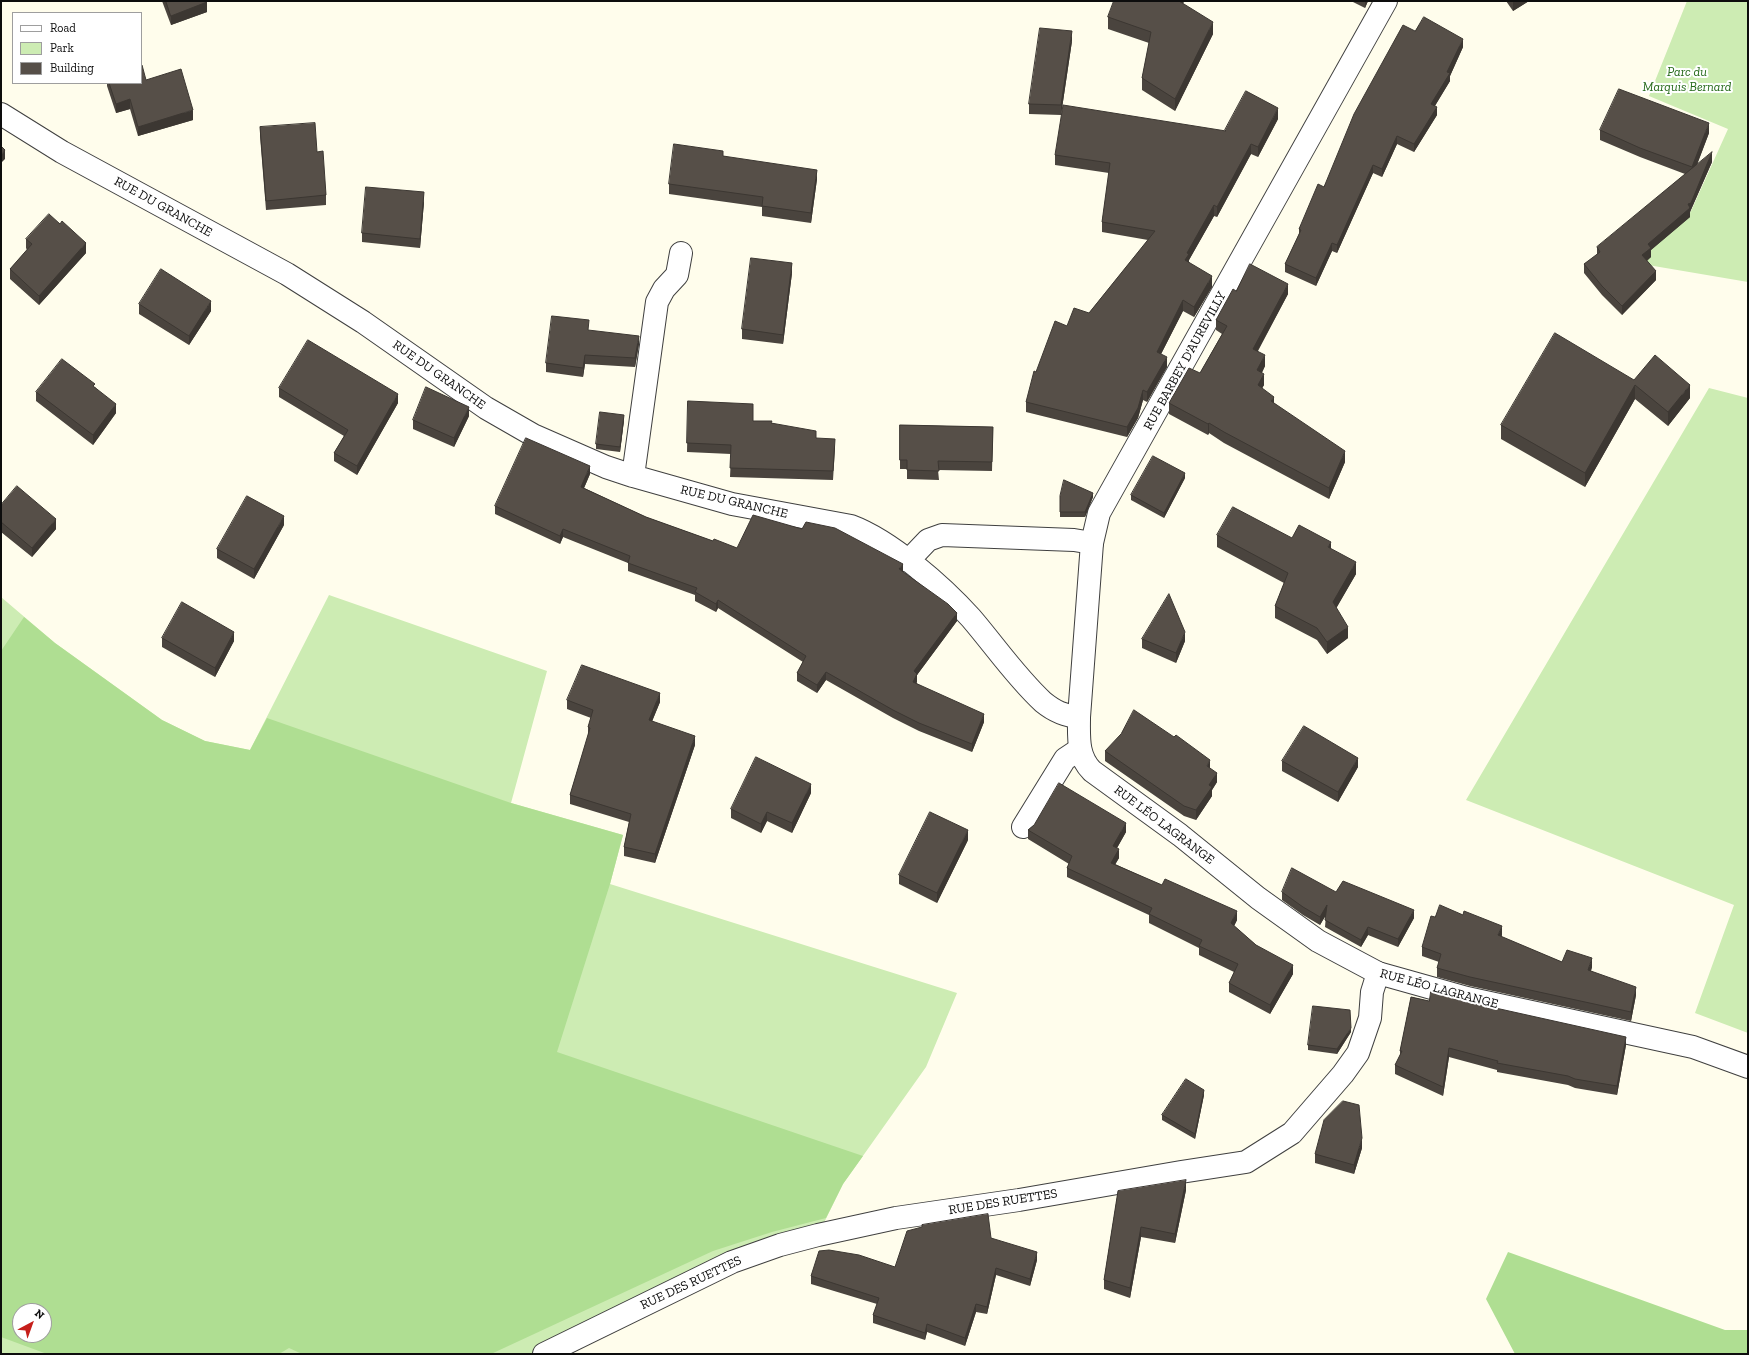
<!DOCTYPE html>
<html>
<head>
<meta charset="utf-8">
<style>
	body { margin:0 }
	#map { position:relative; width:1749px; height:1355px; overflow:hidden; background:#fffdec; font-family:"Zilla Slab",serif }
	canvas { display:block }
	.frame { position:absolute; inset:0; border:2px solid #0d0d0d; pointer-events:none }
	.legend { position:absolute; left:12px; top:12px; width:130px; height:72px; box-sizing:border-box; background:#fff; border:1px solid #9e9e9e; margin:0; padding:5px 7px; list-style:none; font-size:12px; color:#0d0d0d }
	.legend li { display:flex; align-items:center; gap:8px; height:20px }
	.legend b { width:20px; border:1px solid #9e9e9e }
	.north { position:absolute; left:12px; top:1303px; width:40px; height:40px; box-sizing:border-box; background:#fff; border:1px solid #9e9e9e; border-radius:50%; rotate:41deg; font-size:11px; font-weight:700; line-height:16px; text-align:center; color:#0d0d0d }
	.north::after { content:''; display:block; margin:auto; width:14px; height:18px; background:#c61f1b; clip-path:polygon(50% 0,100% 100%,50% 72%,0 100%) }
</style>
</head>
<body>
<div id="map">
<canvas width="1749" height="1355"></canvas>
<div class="frame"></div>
<ul class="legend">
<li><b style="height:5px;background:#fff"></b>Road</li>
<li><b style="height:11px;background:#cdecb3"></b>Park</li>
<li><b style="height:11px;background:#564f48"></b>Building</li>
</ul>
<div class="north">N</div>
</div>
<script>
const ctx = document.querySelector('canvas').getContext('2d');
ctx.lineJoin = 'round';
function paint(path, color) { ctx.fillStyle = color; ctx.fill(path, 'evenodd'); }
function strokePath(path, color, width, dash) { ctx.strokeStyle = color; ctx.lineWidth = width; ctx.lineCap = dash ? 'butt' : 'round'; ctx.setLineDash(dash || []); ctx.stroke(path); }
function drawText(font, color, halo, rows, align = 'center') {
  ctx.font = font + ' "Zilla Slab",serif'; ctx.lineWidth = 4; ctx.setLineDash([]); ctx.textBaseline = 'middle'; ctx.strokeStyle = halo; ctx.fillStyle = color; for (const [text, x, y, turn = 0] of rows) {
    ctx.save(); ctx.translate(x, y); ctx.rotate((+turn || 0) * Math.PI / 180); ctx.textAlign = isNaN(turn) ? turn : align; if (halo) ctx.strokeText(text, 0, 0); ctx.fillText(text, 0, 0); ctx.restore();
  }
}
paint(new Path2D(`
	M1687 1H1748V282L1642 264 1648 253 1691 211 1728 129 1649 96Z
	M1709 388 1748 398V1033L1695 1013 1734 905 1466 800Z
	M329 595 547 671 511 803 623 835 610 884 957 993 926 1067 843 1184 818 1235 544 1354H1V597L55 643 162 720 205 741 250 750ZM20 1311H44V1335H20Z`), '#cdecb3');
paint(new Path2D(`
	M24 617 55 643 162 720 205 741 250 750 267 718 511 803 623 835 610 884 557 1052 863 1156 843 1184 826 1218 772 1232 713 1251 491 1354H302L289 1348 279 1354H47L1 1337V651ZM20 1311H44V1335H20Z
	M1508 1252 1725 1330H1748V1354H1515L1486 1299Z`), '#afde92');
const minor = new Path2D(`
	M1 114 62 152 287 274 363 322 486 408 533 435 606 467 633 476 732 504 851 526C891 541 942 586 971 618 995 646 1016 677 1043 702 1054 711 1064 716 1079 717
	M633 476 657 302 664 289 677 275 681 253
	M908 561 928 540 942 535 1074 540 1092 543
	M1023 827 1065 759 1080 749
	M544 1354 732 1262 780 1245 818 1235 896 1218 1019 1200 1181 1172 1246 1162 1292 1133 1343 1074 1358 1053 1370 1018 1372 992 1378 973`);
const tertiary = new Path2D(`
	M1386 1 1099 513 1092 543 1079 717C1079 737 1077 756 1092 771L1180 835 1258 898 1318 941 1378 973 1467 998 1693 1047 1748 1067`);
strokePath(minor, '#404040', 24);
strokePath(tertiary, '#404040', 24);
strokePath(minor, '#fff', 22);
strokePath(tertiary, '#fff', 22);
paint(new Path2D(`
	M162 1H207V12L171 25Z
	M1114 1H1184L1183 4 1213 34 1175 111 1142 90V78L1149 43 1108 29V17Z
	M1351 1H1368L1365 8Z
	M1506 1H1529L1513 11Z
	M1415 31 1463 47 1450 76V81L1435 106 1437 115 1414 152 1397 144 1382 177 1373 173 1337 253 1332 251 1316 286 1285 272V264L1299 234V229Z
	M1072 41 1061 115 1029 114V104Z
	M107 83H141L193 120 138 136 130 109 116 113 107 86Z
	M1278 119 1258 157 1251 154 1217 217 1214 216 1189 260V262L1212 287 1194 317 1183 311 1161 354 1167 367 1147 402 1143 400 1138 418 1127 437 1026 412V402L1036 372 1089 313 1148 240 1102 232V222L1109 173 1055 165V155L1225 131Z
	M260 127 317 152 326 195V205L266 210 260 136Z
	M1600 130 1709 133 1697 165 1712 162 1690 212V217L1651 250V257L1647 261 1656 280 1622 315 1602 295 1584 273V264L1597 255V247L1685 174 1640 157 1600 140Z
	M723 156 817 179 811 223 762 216V207L669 194V184Z
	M424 202 420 248 362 242V233Z
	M60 224 86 253 39 305 10 279V269L27 250 26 248V239Z
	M792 273 783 344 742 339V329Z
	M1236 291 1288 294 1258 351 1265 366 1262 373 1264 385 1262 388 1274 403 1345 462 1329 499 1224 443 1209 433 1208 435 1169 414V403L1200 373 1222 334 1216 330V320Z
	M139 304 211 311 189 345 139 314Z
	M589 331 639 344 635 367 585 364 583 377 546 372V363Z
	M1634 380 1690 398 1668 426 1635 399 1585 487 1501 439V425Z
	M95 387 116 413 93 445 36 401V392Z
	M279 388 398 403 357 475 334 461V453L344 436 279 397Z
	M688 401 753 421 772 423 816 438 835 448 833 480 730 477 731 454 687 452Z
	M469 416 454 447 413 429V420Z
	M624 420 620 452 596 449V444Z
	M900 425 993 427 992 471 938 470 939 480 907 479V469H900Z
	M590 474 584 488 646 517 713 541 737 548 903 572 957 621 917 675V682L916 683 984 722 972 752 919 731 893 718 826 680 817 693 797 681V673L803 662 718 608 716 612 695 601V595L628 571V563L563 537 560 544 495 514V506Z
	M1185 478 1164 518 1131 500V495Z
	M1060 496 1093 497 1085 517H1060Z
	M1 505 56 529 32 557 1 532Z
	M284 525 254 579 217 558V549Z
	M1217 535 1292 538 1331 549 1356 574 1336 608 1348 638 1327 654 1317 640 1275 618V606L1284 583 1217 547Z
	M162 638 234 641 215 677 162 647Z
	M1142 639 1185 641 1176 663 1142 648Z
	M567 700 660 702 652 721 695 745 655 863 624 856V847L629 822 570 804V795L588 736V727L591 718 567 709Z
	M1105 751 1210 768 1217 782 1212 790V796L1196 820 1184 816 1105 761Z
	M1282 761 1358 767 1338 802 1282 771Z
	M811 793 792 833 767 821 761 833 731 818V809Z
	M1034 825 1126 832 1117 848 1119 858 1115 864 1237 920 1234 926 1256 945 1293 974 1270 1014 1229 992V983L1234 972 1199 955V948L1149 923V915L1067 877V868L1069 864 1028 839V830Z
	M968 840 937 903 899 884V875Z
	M1282 892H1336L1414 918 1398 947 1368 935 1361 947 1325 927 1326 915 1320 925 1303 915 1282 900Z
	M1435 917 1502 935 1501 937 1562 962 1592 967 1591 971 1636 995 1631 1021 1470 986 1437 977V968L1439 962 1422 956V947Z
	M1411 997 1626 1045 1617 1095 1575 1088 1568 1085 1497 1072V1070L1449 1057 1443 1096 1395 1074V1065L1400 1055V1051Z
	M1351 1032 1337 1054 1308 1050V1045Z
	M1204 1095 1195 1139 1162 1120V1115Z
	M1362 1148 1354 1174 1315 1163V1154Z
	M1186 1190 1175 1243 1141 1237 1130 1298 1104 1289V1280L1118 1191Z
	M922 1225 991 1238 1037 1260 1030 1286 996 1275 987 1314 976 1312 965 1346 927 1332 925 1340 873 1323V1315L877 1304 811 1284V1276L895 1267 922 1227Z`), '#4a443e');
paint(new Path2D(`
	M1179 1H1184L1179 13Z
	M1365 1H1368L1365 8Z
	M1515 1H1529L1513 11V2Z
	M207 2V12L171 25V16Z
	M1213 22V34L1175 111V99Z
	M1072 31V41L1061 115V105Z
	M1463 39V47L1450 76V81L1431 112V104Z
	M130 99V109L116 113V104Z
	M1437 107V115L1414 152V144Z
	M1278 108V119L1258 157V147Z
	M193 110V120L138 136V127Z
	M1709 123V133L1692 177V167Z
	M1397 136V144L1382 177V169Z
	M1251 144V154L1217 217V207Z
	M5 150V159L1 163V155Z
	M1712 152V162L1690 212V217L1651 250V257L1642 264V255L1648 244 1688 204Z
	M1373 165V173L1337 253V245Z
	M817 170V179L811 223V213Z
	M424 192V202L420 248V239Z
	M1214 205V216L1189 260V264L1185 260 1187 253Z
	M86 243V253L39 305V296Z
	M1332 243V251L1316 286V278Z
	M792 263V273L783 344V335Z
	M1656 271V280L1622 315V306Z
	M1212 276V287L1194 317V307Z
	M1288 284V294L1253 359V349Z
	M1183 300V311L1157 362V352Z
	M211 301V311L189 345V336Z
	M639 336V344L635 367V358Z
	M585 355V364L583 377V368Z
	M1265 355V366L1257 381V370Z
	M1167 357V367L1147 402V392Z
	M1264 374V385L1258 396V385Z
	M1635 385V399L1585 487V473Z
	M1690 385V398L1668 426V412Z
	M1143 390V400L1138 418 1127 437V427Z
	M398 394V403L357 475V466Z
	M1274 397V407L1271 401Z
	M116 404V413L93 445V435Z
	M469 407V416L454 447V438Z
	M624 415V420L620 452V447Z
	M1209 423V433L1208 435V424Z
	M1345 451V462L1329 499V488Z
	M590 466V474L581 495V487Z
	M1185 473V478L1164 518V513Z
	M1093 493V497L1085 517V512Z
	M284 516V525L254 579V569Z
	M56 519V529L32 557V548Z
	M563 529V537L560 544V536Z
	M1331 542V554L1328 547Z
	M1356 562V574L1333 614V602Z
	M903 564V572L899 569Z
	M718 600V608L716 612V604Z
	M957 613V621L917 675V682L913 690 914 671Z
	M1348 627V638L1327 654V642Z
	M234 632V641L215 677V668Z
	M1185 632V641L1176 663V653Z
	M826 672V680L817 693V685Z
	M660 693V702L649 729V720Z
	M984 714V722L972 752V744Z
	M695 736V745L655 863V854Z
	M1358 758V767L1338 802V792Z
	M1210 760V770L1207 766Z
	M1217 773V782L1212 790V796L1196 820V810L1209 785Z
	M811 784V793L792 833V823Z
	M767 812V821L761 833V824Z
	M1126 823V832L1113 855V846Z
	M968 830V840L937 903V893Z
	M1119 849V858L1111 872V863Z
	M1327 905V913L1320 925V917Z
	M1414 910V918L1398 947V939Z
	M1237 911V920L1231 932V923Z
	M1502 926V935L1498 944V935Z
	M1368 927V935L1361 947V940Z
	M1592 958V967L1588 979V970Z
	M1293 965V974L1270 1014V1005Z
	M1636 987V995L1631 1021V1012Z
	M1351 1028V1032L1337 1054V1049Z
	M1626 1037V1045L1617 1095V1086Z
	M1449 1048V1057L1443 1096V1087Z
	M1204 1090V1095L1195 1139V1134Z
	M1362 1138V1148L1354 1174V1165Z
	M1186 1180V1190L1175 1243V1234Z
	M1141 1227V1237L1130 1298V1288Z
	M1037 1252V1260L1030 1286V1279Z
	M996 1268V1275L987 1314V1307Z
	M976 1304V1312L965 1346V1338Z
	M927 1324V1332L925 1340V1333Z`), '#3c3732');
const building = new Path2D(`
	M166 1H207V2L171 16Z
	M1114 1H1179L1213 22 1175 99 1142 78 1151 32 1108 17Z
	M1424 17 1463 39 1447 72 1450 73 1431 104 1437 107 1414 144 1397 136 1382 169 1373 165 1337 245 1332 243 1316 278 1285 264 1301 230 1299 229 1318 184 1324 187 1354 114 1403 25 1415 31Z
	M1040 28 1072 31 1061 105 1029 104Z
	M141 65H142L146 80 181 69 193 110 138 127 130 99 116 104 109 83H141Z
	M1619 89 1709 123 1692 167 1640 148 1600 130Z
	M1246 91 1278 108 1258 147 1251 144 1217 207 1214 205 1187 253 1189 254 1185 260 1212 276 1194 307 1183 300 1157 352 1167 357 1147 392 1143 390 1138 408 1127 427 1026 402 1034 371 1036 372 1055 321 1067 326 1074 308 1089 313 1155 231 1102 222 1110 163 1055 155 1063 105 1226 131 1225 130Z
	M315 123 317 152 323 151 326 195 266 201 260 127Z
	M674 144 723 151V156L817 170 811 213 762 206 763 197 669 184Z
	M1 146 5 150 1 155Z
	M1712 152 1691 203 1688 204 1690 208 1648 244 1651 248 1642 255 1656 271 1622 306 1602 286 1584 264 1600 252 1597 247Z
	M366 187 424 192 420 239 362 233Z
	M49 214 60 224 62 221 86 243 39 296 10 269 32 244 26 239Z
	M751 258 792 263 783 335 742 329Z
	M1250 264 1288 284 1253 349 1265 355 1257 370 1264 374 1258 385 1274 397 1271 401 1345 451 1329 488 1224 432 1209 423 1208 424 1169 403 1189 368 1200 373 1227 326 1216 320 1233 289 1236 291Z
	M161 269 211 301 189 336 139 304Z
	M552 316 589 320 588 330 639 336 635 358 585 355 583 368 546 363Z
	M1555 333 1634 380 1655 355 1690 385 1668 412 1635 385 1585 473 1501 425Z
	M308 340 398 394 357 466 334 453 348 430 279 388Z
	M62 359 95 384 93 386 116 404 93 435 36 392Z
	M426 387 469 407 454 438 413 420Z
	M688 401 753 404V421H772L771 423 816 431V438L835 439 833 471 730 468 731 445 687 443Z
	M600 412 624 415 620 447 596 444Z
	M900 425 993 427 992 462 938 461 939 471 907 470V460H900Z
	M526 438 590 466 581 487 646 517 713 541 714 539 737 548 753 515 802 529 806 522 835 528 903 564 899 569 948 604 957 613 914 671 917 674 913 682 984 714 972 744 919 723 893 710 826 672 817 685 797 673 806 656 718 600 716 604 695 592 697 588 628 563 630 556 563 529 560 536 495 506Z
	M1153 456 1185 473 1164 513 1131 495Z
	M1064 480 1093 493 1085 512H1060V496Z
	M17 486 56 519 32 548 1 522V505Z
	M247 496 284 516 254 569 217 549Z
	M1233 507 1292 538 1299 525 1331 542 1328 547 1356 562 1333 602 1348 627 1327 642 1317 628 1275 606 1288 573 1217 535Z
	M1169 594 1185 632 1176 653 1142 639Z
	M182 602 234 632 215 668 162 638Z
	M582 665 660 693 649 720 695 736 655 854 624 847 631 814 570 795 590 728 588 727 593 710 567 700Z
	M1134 710 1174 737 1176 735 1210 760 1207 766 1217 773 1209 785 1212 787 1196 810 1184 806 1105 751 1121 734Z
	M1304 726 1358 758 1338 792 1282 761Z
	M756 757 811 784 792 823 767 812 761 824 731 809Z
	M1059 783 1126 823 1113 846 1119 849 1111 863 1162 885 1165 879 1237 911 1231 923 1256 945 1293 965 1270 1005 1229 983 1238 964 1199 946 1202 940 1149 914 1152 908 1067 868 1072 856 1028 830 1034 825Z
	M930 812 968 830 937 893 899 875Z
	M1292 868 1336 892 1343 881 1414 910 1398 939 1368 927 1361 940 1325 920 1327 905 1320 917 1303 907 1282 892Z
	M1440 905 1463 915 1464 911 1502 926 1498 935 1562 962 1567 950 1592 958 1588 970 1636 987 1631 1012 1470 977 1437 968 1441 954 1422 947 1431 916 1435 917Z
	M1431 992 1464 1001 1626 1037 1617 1086 1575 1079 1568 1076 1497 1063 1498 1061 1449 1048 1443 1087 1395 1065 1402 1051H1400L1411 997 1429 1001Z
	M1313 1006 1350 1010 1351 1028 1337 1049 1308 1045Z
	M1186 1079 1204 1090 1195 1134 1162 1115Z
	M1343 1101 1359 1105 1362 1138 1354 1165 1315 1154 1324 1120Z
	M1186 1180 1175 1234 1141 1227 1130 1288 1104 1280 1118 1191Z
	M988 1214 991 1238 1037 1252 1030 1279 996 1268 987 1307 976 1304 965 1338 927 1324 925 1333 873 1315 879 1298 811 1276 819 1251 829 1250 859 1255 895 1267 907 1231 922 1227V1225Z`);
paint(building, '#564f48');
strokePath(building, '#3c3732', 1);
drawText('italic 13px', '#246919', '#fff', [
	["Parc du",1687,72],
	["Marquis Bernard",1687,87]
]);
drawText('13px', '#0d0d0d', '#fff', [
	["RUE DU GRANCHE",163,207,29],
	["RUE BARBEY D'AUREVILLY",1185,361,-61],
	["RUE DU GRANCHE",439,375,35],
	["RUE DU GRANCHE",734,502,13],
	["RUE LÉO LAGRANGE",1164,825,37],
	["RUE LÉO LAGRANGE",1439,989,15],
	["RUE DES RUETTES",1003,1202,-9],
	["RUE DES RUETTES",691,1283,-25]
]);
</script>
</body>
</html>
